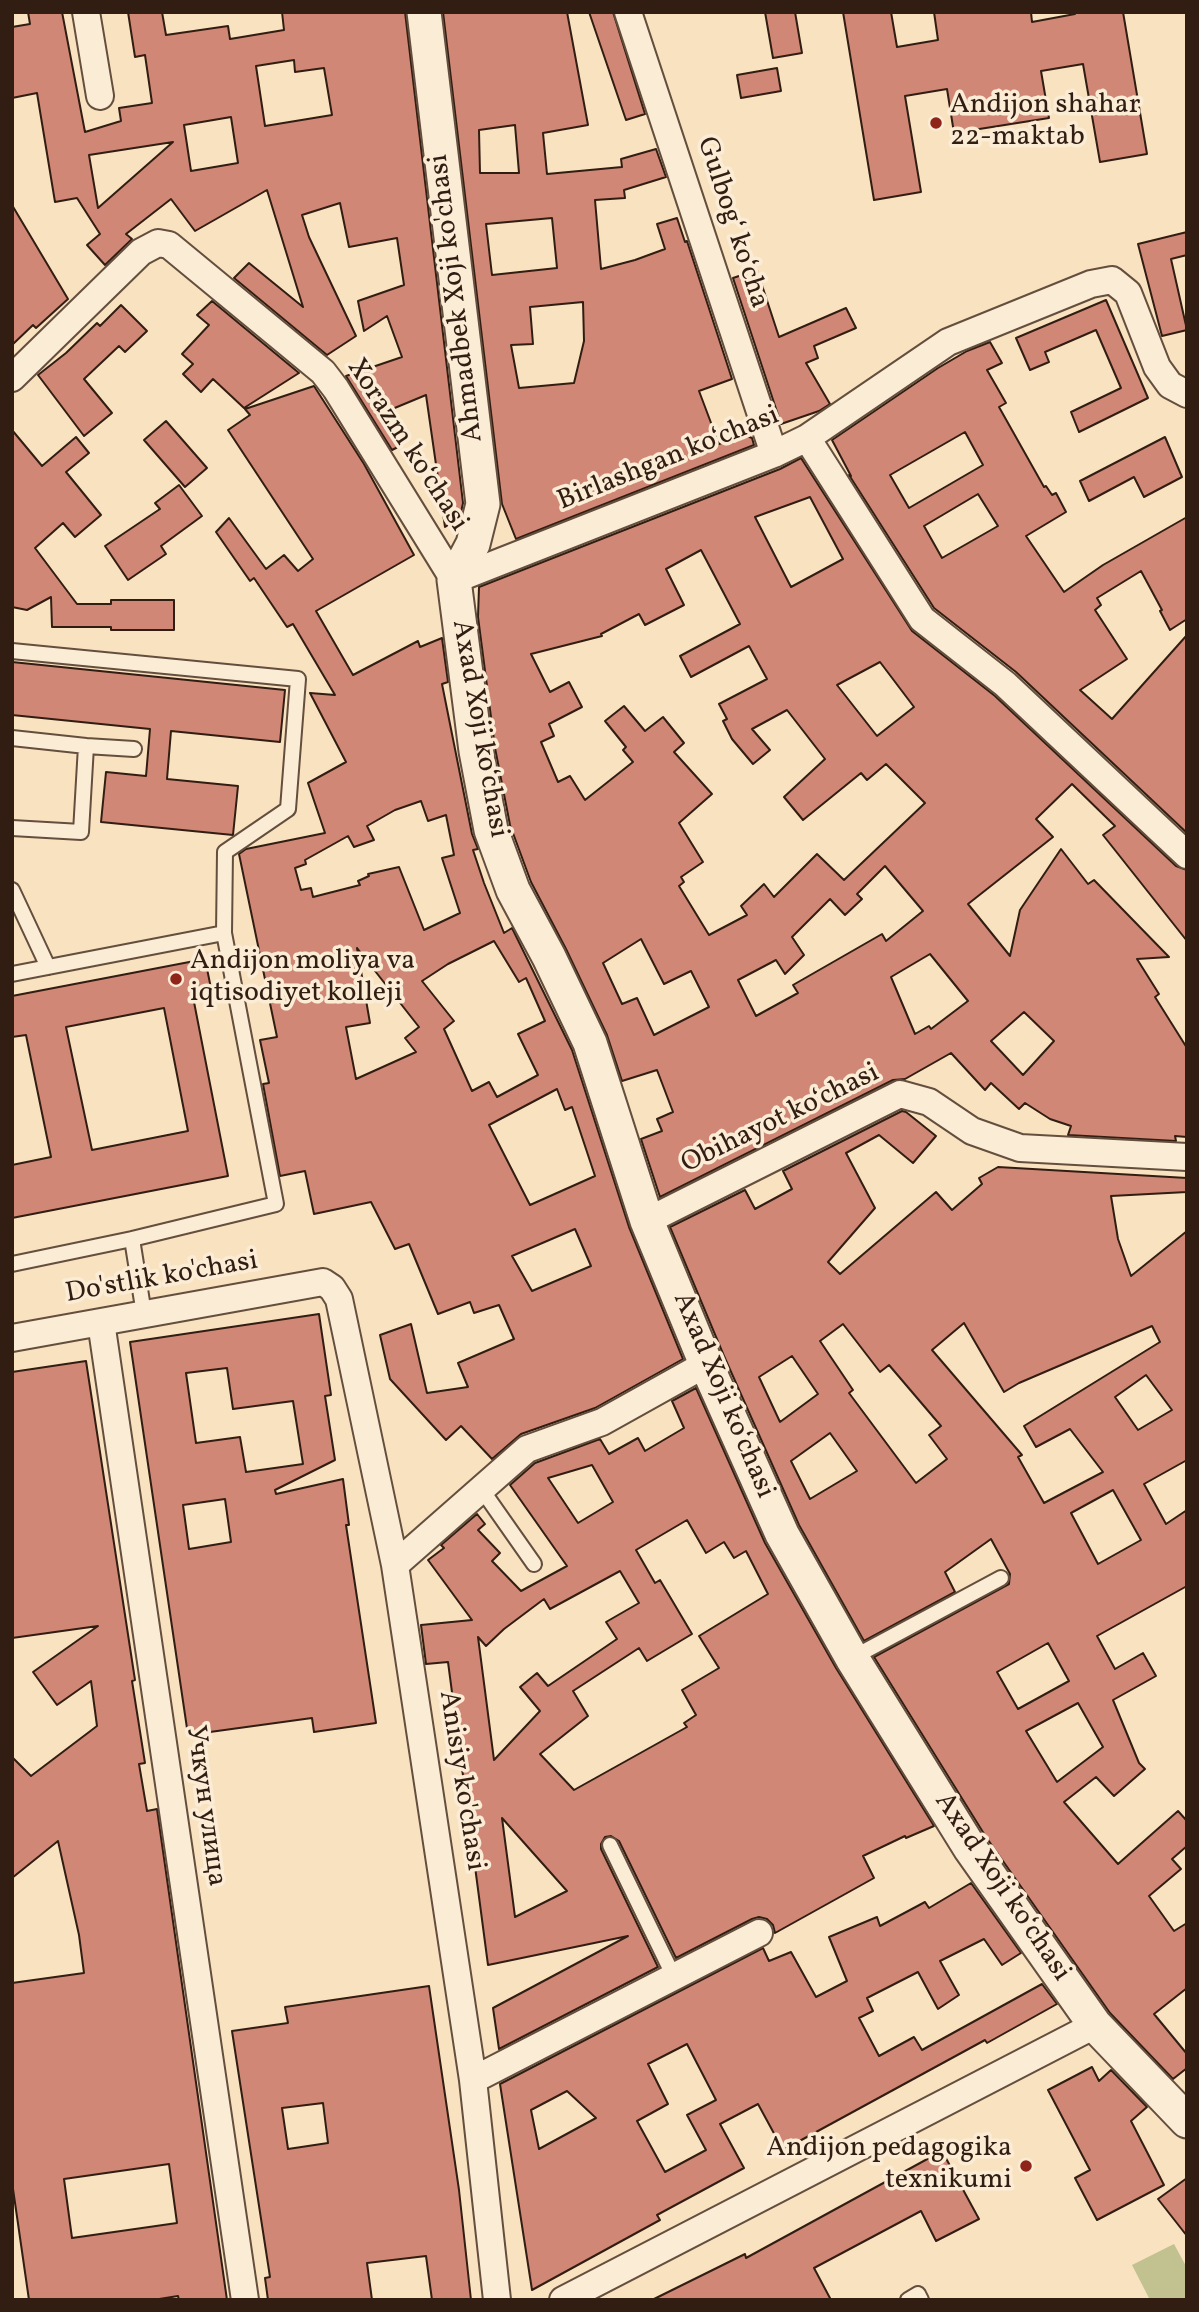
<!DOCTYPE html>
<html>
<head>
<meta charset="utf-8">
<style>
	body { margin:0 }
	#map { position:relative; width:1199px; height:2312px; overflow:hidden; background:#f9e2c0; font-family:Vollkorn,serif }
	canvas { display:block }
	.frame { position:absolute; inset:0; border:14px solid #321d12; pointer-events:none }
</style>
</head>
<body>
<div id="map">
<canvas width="1199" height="2312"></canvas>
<div class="frame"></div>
</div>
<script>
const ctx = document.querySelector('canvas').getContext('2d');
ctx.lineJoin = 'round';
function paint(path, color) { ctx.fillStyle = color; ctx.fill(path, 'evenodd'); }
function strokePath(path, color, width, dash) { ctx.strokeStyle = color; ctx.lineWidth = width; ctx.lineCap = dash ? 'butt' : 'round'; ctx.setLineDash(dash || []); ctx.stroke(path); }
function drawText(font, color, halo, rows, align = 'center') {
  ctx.font = font + ' Vollkorn,serif'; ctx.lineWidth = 7; ctx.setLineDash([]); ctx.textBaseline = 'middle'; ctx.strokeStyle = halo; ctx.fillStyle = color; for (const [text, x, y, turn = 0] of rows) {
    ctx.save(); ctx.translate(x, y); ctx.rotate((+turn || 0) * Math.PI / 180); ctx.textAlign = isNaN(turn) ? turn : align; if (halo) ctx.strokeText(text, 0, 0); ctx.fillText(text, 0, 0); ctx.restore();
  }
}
paint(new Path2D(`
	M1174 2244 1187 2268V2300H1150L1132 2265Z`), '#c1c290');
const building = new Path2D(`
	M28 12H62L85 132 121 121 119 108 152 103 145 55 135 57 128 12H162L166 35 228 26 230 39 284 30 282 12H405L463 503 460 517 445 527 426 395 385 412 402 445 392 450 346 376 402 357 387 316 364 331 358 301 404 285 397 238 349 247 340 203 302 215 309 237 356 336 327 355 234 278 249 263 303 307 267 190 195 231 171 199 126 234 132 239 105 265 87 245 100 234 77 198 55 202 37 93 12 98V27L30 24ZM294 60 295 72 324 68 332 115 265 126 256 66ZM231 117 238 163 191 171 184 125ZM173 142 98 208 89 155Z
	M443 12H567L588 125 543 133 547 174 622 167 621 159 656 149 666 177 624 190 625 198 595 200 601 269 635 260 665 249 657 224 677 218 685 242 687 241 732 379 699 391 719 444 744 435 752 438 754 445 516 539 502 504ZM515 125 519 173H480L479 130ZM552 218 557 268 492 275 486 224ZM583 302 584 341 574 383 519 388 511 345 533 344 530 307Z
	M589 12H613L645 114 626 120Z
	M765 12H795L802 53 773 58Z
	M843 12H891L897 47 938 40 934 12H1031L1032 22 1075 14 1074 12H1123L1147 154 1100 162 1083 64 1041 71 1049 118 954 133 947 89 905 96 921 192 874 200Z
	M777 68 781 91 741 98 737 75Z
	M12 205 68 299 36 328 33 325 12 345Z
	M1187 232V255L1171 259 1187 330 1162 336 1138 244Z
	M757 270 779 337 846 308 856 328 814 346 818 358 806 363 830 404 819 411 781 424 733 278Z
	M1106 300 1148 398 1079 432 1071 412 1121 388 1096 330 1045 352 1049 362 1030 370 1016 338Z
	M212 301 299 373 244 408 213 379 201 392 183 374 193 364 182 354 209 325 197 315Z
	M121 305 147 331 125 352 119 346 84 379 112 413 84 436 38 375 66 353 97 323 100 326Z
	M990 342 1002 363 987 370 1006 403 999 407 1044 487 1046 486 1052 495 1056 493 1066 512 1026 536 1064 592 1103 565 1187 517V619L1170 630 1160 611 1162 610 1141 571 1097 598 1101 605 1095 610 1127 659 1080 690 1112 719 1187 635V833L1016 672 934 608 849 475 851 476 832 440 938 368 967 351ZM965 432 983 465 909 508 890 475ZM978 494 998 526 942 558 924 526Z
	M314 386 364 464 414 555 316 611 353 675 418 641 420 647 442 638 448 682 442 684 472 834 478 849 473 850 484 883 504 933 512 928 572 1050 629 1227 683 1359 595 1408 521 1434 492 1459 461 1426 446 1440 390 1379 380 1335 411 1324 427 1393 468 1387 458 1363 514 1339 499 1305 474 1313 470 1302 438 1314 409 1244 395 1249 371 1202 314 1214 305 1171 280 1176 263 1084 269 1083 260 1040 277 1037 239 854 246 849 325 833 308 783 346 762 310 693 335 695 293 624 287 627 254 578 250 581 216 532 229 518 266 569 284 555 298 571 313 559 228 430 250 415 245 409ZM421 801 428 821 446 815 454 855 442 858 460 913 424 930 399 867 368 874 369 876 358 881 360 885 313 897 311 888 301 890 295 868 306 864 305 860 348 836 354 847 374 840 367 826 395 810ZM494 941 519 982 526 978 545 1021 518 1034 538 1075 497 1097 489 1082 472 1091 444 1029 454 1021 422 981 448 964ZM357 948 419 1027 405 1038 416 1052 356 1079 346 1027 370 1023ZM557 1089 565 1110 572 1107 595 1176 530 1205 489 1125ZM575 1229 591 1266 532 1291 512 1256Z
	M166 421 207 468 185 487 144 440Z
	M12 430 42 466 76 437 89 453 66 472 101 515 75 537 63 523 35 548 77 604H111V600H174V630H111V627H52L51 597 27 610 12 607Z
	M1165 437 1182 477 1144 497 1134 477 1089 501 1080 481Z
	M801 458 912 631 995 696 1176 866 1187 870V941L1103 835 1115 826 1072 784 1036 819 1053 837 968 904 1010 956 1020 910 1061 849 1088 884 1094 880 1169 957 1137 959 1159 994 1155 997 1187 1048V1137L1175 1136 1176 1141 1068 1135 1071 1126 1050 1119 1025 1103 1019 1109 991 1083 985 1090 951 1053 905 1079 893 1080 660 1197 641 1139 662 1131 657 1119 673 1112 657 1070 622 1081 607 1035 566 949 531 882 510 825 495 748 478 617 479 587 780 469ZM810 497 843 559 791 587 755 517ZM701 550 740 624 680 656 691 677 749 646 767 679 719 704 727 719 723 721 732 739 753 764 770 750 752 729 787 710 825 759 784 797 803 820 861 773 867 780 886 764 925 803 844 880 817 854 774 897 764 884 741 906 747 915 709 935 679 886 684 882 681 877 703 862 679 823 712 794 674 752 684 743 663 717 645 731 624 706 605 721 626 747 623 750 633 762 585 800 570 776 558 782 541 742 554 736 549 724 582 707 569 682 550 692 531 654 602 636 601 634 639 614 645 625 684 605 666 569ZM880 662 914 707 877 736 837 685ZM885 866 923 911 886 941 882 934 793 985 798 993 756 1016 738 980 776 960 785 974 804 955 792 937 830 899 845 915 862 899 857 894ZM641 939 664 984 691 971 709 1007 654 1035 637 998 622 1004 603 963ZM930 954 968 1001 931 1029 929 1026 915 1034 891 977ZM1024 1012 1054 1041 1023 1075 991 1041Z
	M179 485 202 516 161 546 166 554 128 580 105 546 160 509 155 503Z
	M12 662 285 690 280 742 171 731 167 779 238 786 233 835 101 822 106 772 146 776 150 729 12 715Z
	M205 959 213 998 194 1002 228 1176 12 1218V1165L51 1157 26 1035 12 1037V996ZM164 1008 188 1131 92 1150 66 1027Z
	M902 1111 906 1112 936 1136 913 1163 879 1135 846 1153 875 1208 828 1262 840 1274 936 1192 952 1210 982 1184 979 1178 998 1167 1187 1178V1192L1111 1196 1118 1239 1131 1276 1187 1231V1460L1144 1484 1166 1524 1187 1510V1586L1097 1636 1115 1669 1143 1653 1156 1676 1113 1700 1139 1763 1145 1769 1114 1796 1096 1777 1064 1802 1118 1864 1178 1811 1187 1821V1846L1172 1859 1181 1869 1149 1896 1174 1931 1187 1923V1988L1154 2014 1187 2054V2068L1173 2079 1110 2013 986 1837 874 1657 1009 1584 1010 1574 991 1539 945 1572 955 1592 864 1641 799 1525 724 1356 670 1227 745 1190 755 1209 792 1189 783 1171ZM964 1323 1004 1392 1019 1383 1152 1326 1160 1342 1024 1426 1036 1447 1070 1429 1103 1472 1044 1503 1018 1457 1022 1455 932 1350ZM843 1324 880 1372 889 1365 941 1426 929 1435 947 1459 916 1483 849 1393 853 1390 820 1341ZM792 1356 818 1394 780 1422 759 1377ZM1146 1375 1172 1410 1138 1430 1115 1397ZM830 1433 857 1471 810 1499 791 1461ZM1113 1490 1141 1540 1098 1564 1071 1513ZM1048 1643 1069 1681 1018 1709 997 1672ZM1078 1703 1103 1747 1057 1782 1026 1731Z
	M319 1314 331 1395 325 1396 335 1460 275 1490 276 1494 343 1479 349 1525H346L376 1723 314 1732 312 1718 188 1735 130 1342ZM227 1368 233 1409 293 1401 303 1464 246 1472 240 1437 196 1443 186 1373ZM225 1499 231 1542 189 1549 183 1505Z
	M86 1361 135 1680 132 1681 145 1763 139 1764 147 1811 157 1809 227 2300H179L178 2296 153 2300H29L12 2182V1983L84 1973 79 1935 58 1841 12 1878V1757L31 1776 97 1726 91 1681 57 1705 33 1672 98 1626 12 1638V1372ZM169 2164 177 2223 72 2238 64 2179Z
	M696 1388 765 1543 836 1668 934 1826 906 1838 905 1836 863 1856 874 1878 775 1933 773 1925 767 1919 759 1917 752 1919 676 1958 619 1841 611 1836 605 1837 601 1844V1849L658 1967 499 2049 493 2008 628 1936 488 1965 448 1662 426 1664 421 1625 472 1620 428 1560 444 1548 441 1545 477 1514 485 1524 478 1530 500 1553 492 1561 521 1591 567 1566 510 1485 535 1463 600 1439 609 1454 638 1438 645 1451 684 1428 672 1401ZM592 1465 613 1502 578 1523 548 1478ZM687 1520 706 1553 724 1542 734 1558 746 1551 768 1594 699 1636 719 1668 682 1690 696 1715 684 1723 687 1727 574 1790 540 1754 588 1716 573 1691 639 1648 647 1661 692 1634 660 1580 655 1583 636 1550ZM620 1571 639 1603 606 1622 617 1639 548 1686 537 1673 520 1687 540 1711 494 1760 478 1637 486 1646 504 1629 544 1599 550 1609ZM502 1818 567 1891 515 1917 511 1886Z
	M971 1883 1021 1953 1002 1965 984 1939 940 1961 959 1995 938 2009 918 1972 867 1998 873 2011 859 2018 879 2056 914 2037 922 2050 1042 1984 1057 2004 987 2043 985 2040 783 2150 758 2104 720 2124 744 2168 657 2215 660 2220 532 2290 500 2084 763 1948 769 1961 791 1952 816 1997 847 1981 829 1937 877 1917 880 1926 925 1902 929 1908ZM687 2044 716 2100 687 2115 706 2150 665 2172 637 2121 668 2104 648 2064ZM567 2091 596 2118 539 2149 531 2110Z
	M429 1986 459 2190 471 2300H432L426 2256 367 2263 372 2300H268L265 2278 270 2277 232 2031 288 2023 285 2007ZM323 2103 328 2143 288 2149 282 2108Z
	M1092 2067 1099 2081 1111 2070 1147 2107 1131 2121 1164 2185 1097 2220 1075 2178 1090 2170 1048 2090Z
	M942 2151 979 2219 936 2241 921 2211 814 2268 831 2300H652L745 2254 746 2258Z
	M1187 2178V2236L1158 2199Z`);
paint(building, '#d08775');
strokePath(building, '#321d12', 2);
const service = new Path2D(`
	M12 651 298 679 288 809 225 852 224 933 276 1204 132 1239 12 1264
	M12 738 86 746 81 832 12 828
	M86 746 134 749
	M12 890 48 967
	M12 974 224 933
	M132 1239 144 1314
	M480 1487 534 1564
	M852 1658 1001 1578
	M610 1845 674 1977
	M908 2300 918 2294 921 2300`);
const minor = new Path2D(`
	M86 12 100 96
	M628 12 774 454
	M12 378 141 252 158 243 169 245 323 372 336 389 454 580 774 454 807 438 948 342 1091 284 1112 280 1128 293 1157 367 1170 385 1187 394
	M807 438 922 619 1005 684 1187 855
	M647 1221 900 1094 929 1102 972 1131 1020 1148 1187 1157
	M101 1322 245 2300
	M12 1338 323 1282 332 1288 339 1299 395 1565 473 2080 497 2300
	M395 1565 527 1449 602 1422 706 1364
	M473 2080 759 1933
	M563 2300 1095 2025`);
const tertiary = new Path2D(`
	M424 12 483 504 473 544 454 580 476 751 491 830 513 890 549 957 590 1043 647 1221 706 1364 782 1534 852 1658 970 1848 1095 2025 1187 2121`);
strokePath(service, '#644e3e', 18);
strokePath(minor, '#644e3e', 30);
strokePath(tertiary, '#644e3e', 37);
strokePath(service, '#fbecd6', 14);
strokePath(minor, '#fbecd6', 26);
strokePath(tertiary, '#fbecd6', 33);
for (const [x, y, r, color] of [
	[936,123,7,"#8f2418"],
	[176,979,7,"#8f2418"],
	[1026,2166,7,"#8f2418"]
]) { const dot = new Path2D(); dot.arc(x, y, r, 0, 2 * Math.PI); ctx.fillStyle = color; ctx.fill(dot); strokePath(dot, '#fbecd6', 2.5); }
drawText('28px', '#321d12', '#fbecd6', [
	["Andijon shahar",950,107],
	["22-maktab",950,139],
	["Andijon moliya va",190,963],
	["iqtisodiyet kolleji",190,995],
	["Andijon pedagogika",1012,2150,"right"],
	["texnikumi",1012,2182,"right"]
], 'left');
drawText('28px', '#321d12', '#fbecd6', [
	["Gulbogʻ koʻcha",731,223,72],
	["Ahmadbek Xoji ko'chasi",458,298,-97],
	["Xorazm koʻchasi",406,446,57],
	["Birlashgan koʻchasi",669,460,-22],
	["Axad Xoji koʻchasi",478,729,80],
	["Obihayot koʻchasi",781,1120,-26],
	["Do'stlik ko'chasi",162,1279,-10],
	["Axad Xoji koʻchasi",722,1396,67],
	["Anisiy ko'chasi",460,1781,81],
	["Учкун улица",204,1806,82],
	["Axad Xoji koʻchasi",1001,1888,56]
]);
</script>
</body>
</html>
